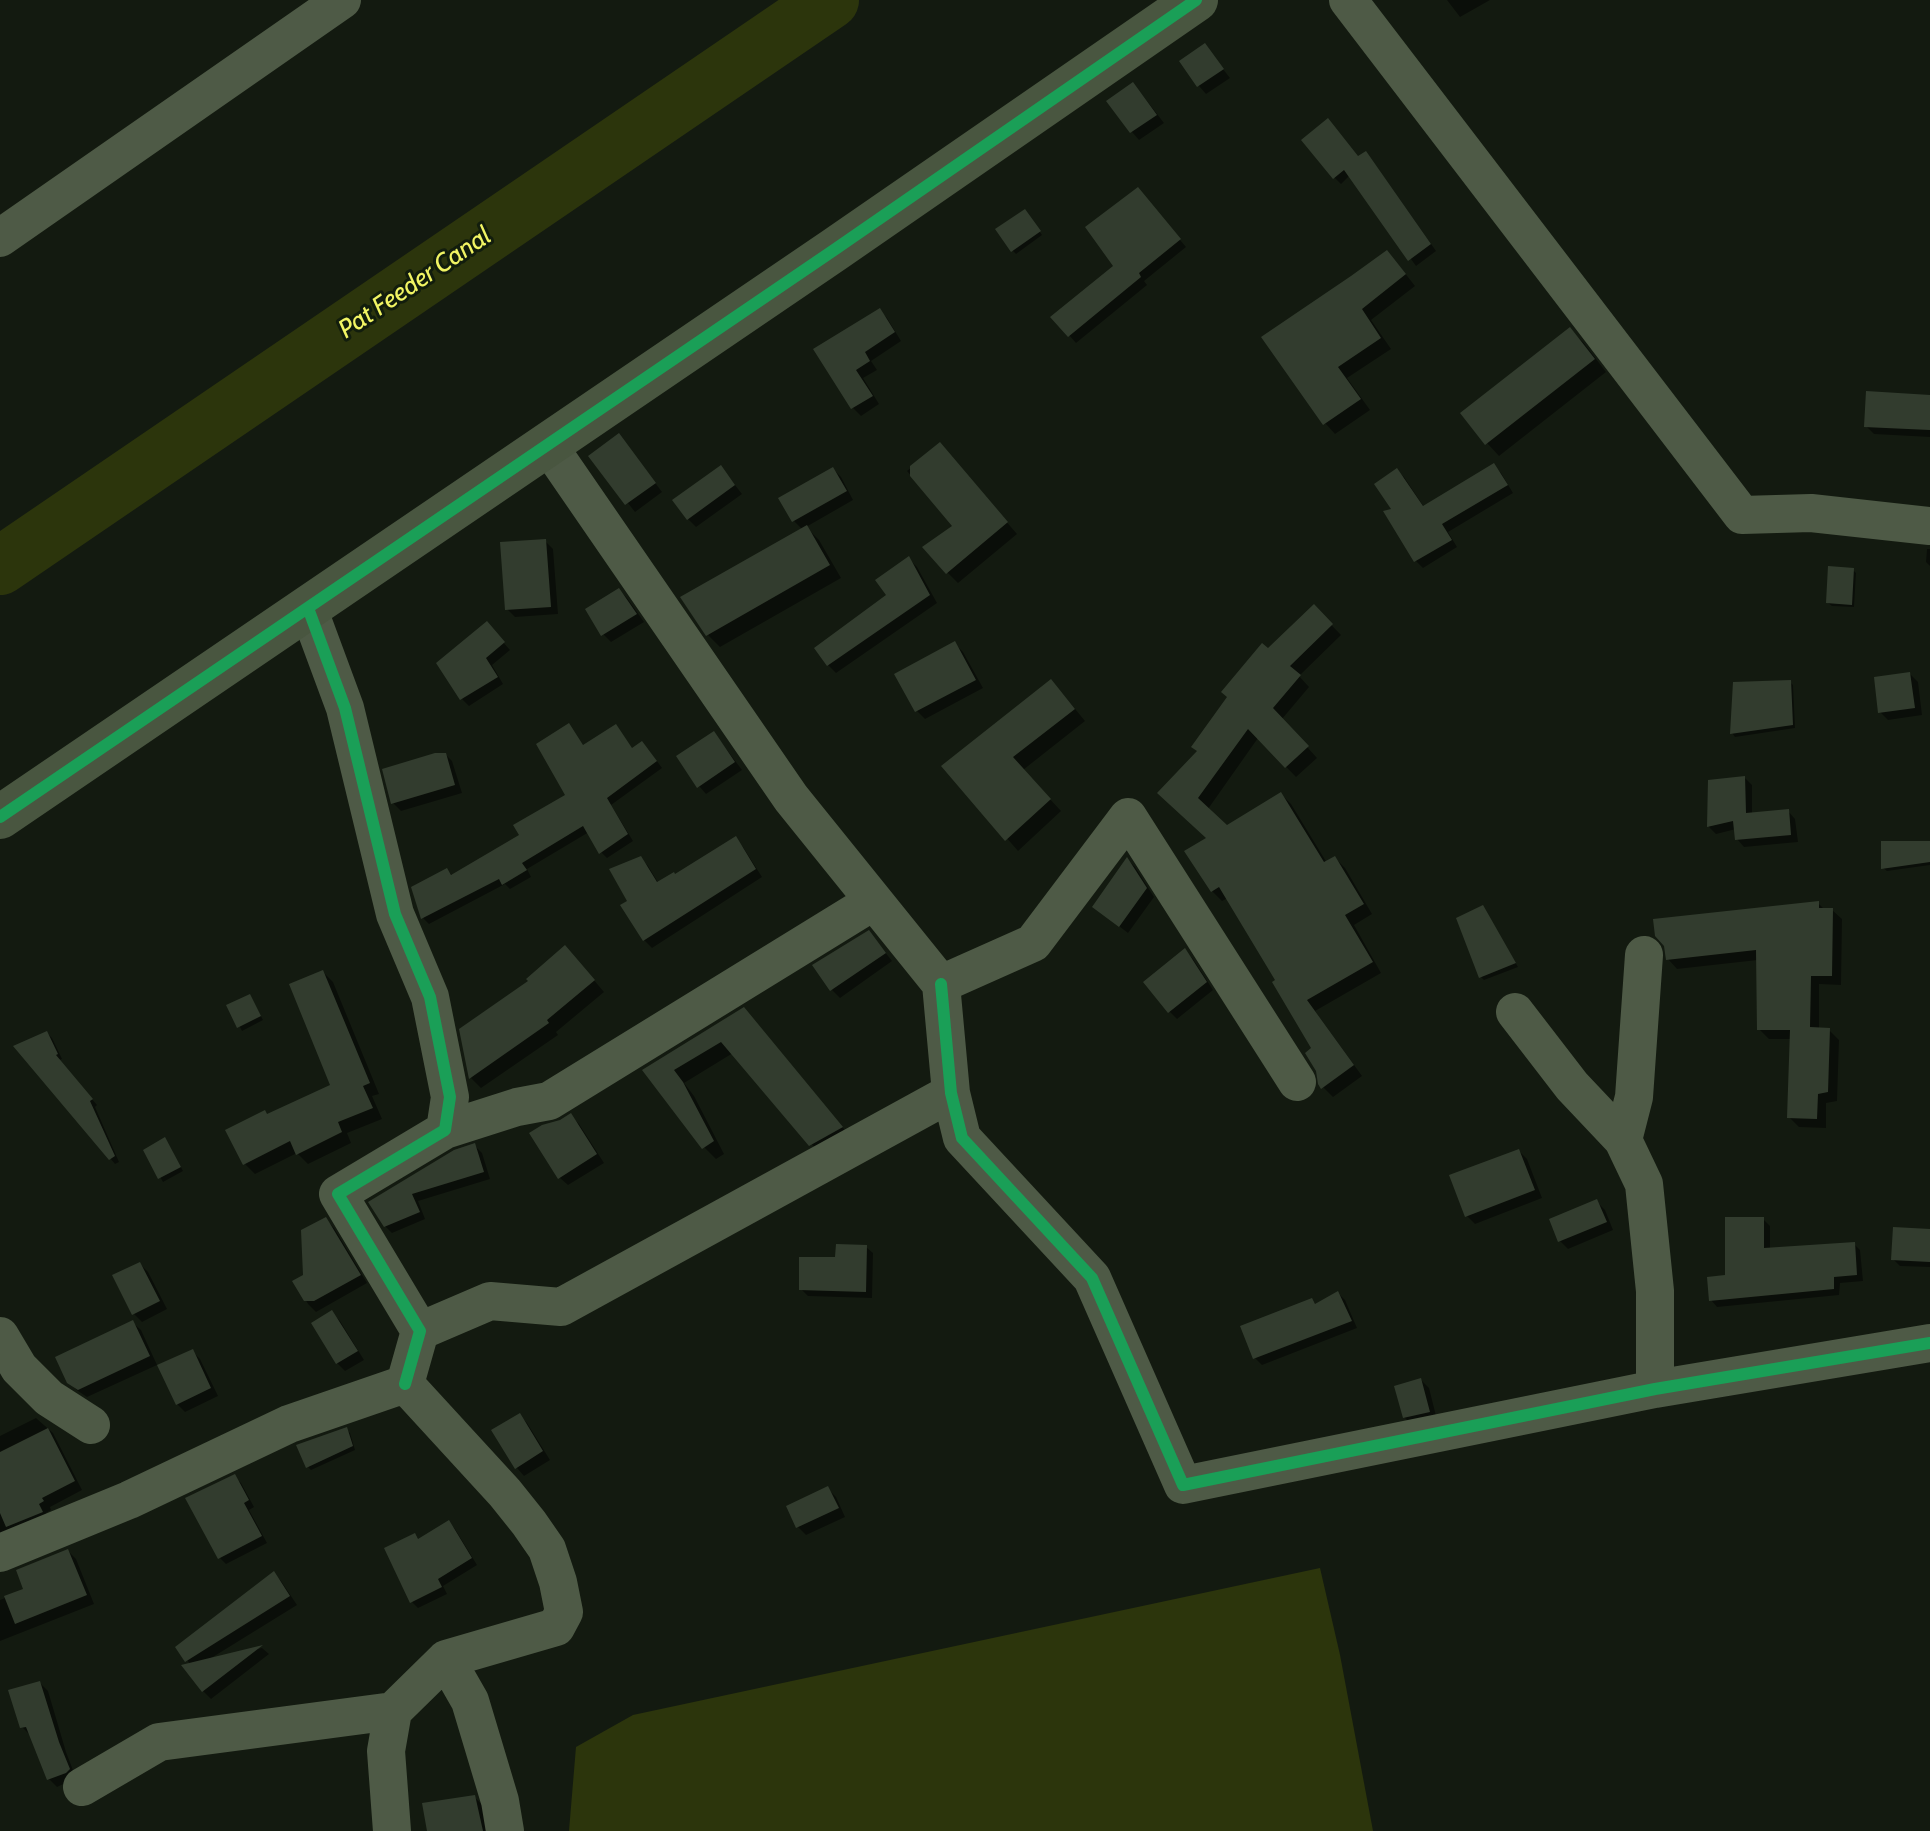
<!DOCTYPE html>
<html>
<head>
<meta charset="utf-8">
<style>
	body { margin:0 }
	canvas { display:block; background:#131a10 }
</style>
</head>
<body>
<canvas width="1930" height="1831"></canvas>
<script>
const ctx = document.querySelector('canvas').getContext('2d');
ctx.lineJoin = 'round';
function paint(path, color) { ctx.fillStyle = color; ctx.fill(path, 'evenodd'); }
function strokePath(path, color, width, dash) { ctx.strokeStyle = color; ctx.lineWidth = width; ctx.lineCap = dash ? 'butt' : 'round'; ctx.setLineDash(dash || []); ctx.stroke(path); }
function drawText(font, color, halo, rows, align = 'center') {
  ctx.font = font + ' Cabin,sans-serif'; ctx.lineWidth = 6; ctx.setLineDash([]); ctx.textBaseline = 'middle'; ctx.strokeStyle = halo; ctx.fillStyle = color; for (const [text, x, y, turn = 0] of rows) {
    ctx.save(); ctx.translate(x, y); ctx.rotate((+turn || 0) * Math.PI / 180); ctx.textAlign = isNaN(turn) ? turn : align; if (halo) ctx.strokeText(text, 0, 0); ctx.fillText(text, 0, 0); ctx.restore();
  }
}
paint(new Path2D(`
	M1320 1568 1340 1655 1373 1831H569L576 1747 633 1715Z`), '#2c350c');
paint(new Path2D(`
	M1447 0H1490L1460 17Z
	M1205 46 1230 78 1206 94 1199 86 1182 61Z
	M1140 92 1164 123 1139 140 1132 132Z
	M1359 158 1372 160 1436 251 1416 266 1350 175 1341 184 1334 177Z
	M1144 197 1186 247 1144 281 1147 285 1076 343 1053 317 1116 266Z
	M1028 215 1042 235 1016 254 1012 250Z
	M1397 263 1415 286 1371 320 1391 349 1347 378 1370 410 1335 434 1325 423 1264 337Z
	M879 310 887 318 901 341 871 361 877 370 863 378 879 404 861 416 853 408 816 349Z
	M1570 330 1583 342 1606 372 1499 456 1487 443Z
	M1930 397V437L1874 434 1866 426Z
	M626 444 662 492 635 512 591 456Z
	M939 444 1017 534 958 583 947 572 955 527 907 471Z
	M1494 466 1501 473 1513 493 1448 532 1457 547 1423 568 1416 561 1387 513 1394 510 1397 471 1404 477 1424 507Z
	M721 467 742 494 696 527 688 519Z
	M833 469 841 477 853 500 806 527 819 540 841 578 720 647 708 635 803 530 794 521 781 499Z
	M545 541 553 549 558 614 515 617 507 609Z
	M1927 549H1930V566L1926 562Z
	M909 559 917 567 937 603 836 673 828 665 889 596Z
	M1853 570 1856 573 1854 607 1832 606 1828 603Z
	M619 590 627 598 644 622 611 642 603 634Z
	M1314 607 1341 635 1299 676 1309 687 1282 719 1317 758 1296 777 1258 738 1208 809 1227 827 1281 794 1291 804 1327 863 1335 858 1345 868 1372 914 1354 925 1381 973 1315 1011 1362 1076 1333 1097 1323 1087 1314 1049 1277 981 1228 898 1222 901 1212 891 1209 839 1170 803 1199 752 1268 651Z
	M493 631 510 650 492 665 503 684 469 706 462 699Z
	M955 644 963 652 983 688 925 719 917 711Z
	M1910 674 1918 682 1922 715 1888 720 1880 712Z
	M1790 682 1793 685 1795 728 1735 737 1732 733Z
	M1062 693 1085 721 1023 770 1061 811 1018 851 944 766Z
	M714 734 721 742 742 770 706 794 699 786Z
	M584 747 648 749 662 768 611 805 633 841 607 858 601 852 589 832 527 869 531 877 510 889 505 884 429 924 423 918 447 870 453 876 522 835 568 795Z
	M444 753 452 761 462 793 401 811 393 803 385 770Z
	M1745 778 1752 785V814L1788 811 1795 819 1798 842 1744 847 1737 839 1736 829 1716 834 1709 827 1710 781Z
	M735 839 743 847 762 877 652 948 644 940 630 901 640 858 648 866 659 884 675 876Z
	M1930 843V865L1887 871 1883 868Z
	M1128 860 1135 867 1154 897 1128 933 1094 907Z
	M1818 903 1825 910H1832L1842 919 1841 985 1819 984V1030H1829L1839 1040 1837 1101 1826 1103V1128L1799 1127 1789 1117 1792 1039H1769L1759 1029 1758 960 1677 969 1668 959Z
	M1483 908 1518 967 1484 980 1481 977Z
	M869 932 892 961 840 998 832 990Z
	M1185 951 1193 959 1213 990 1177 1019 1169 1011Z
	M576 959 604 992 556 1032 558 1035 481 1088 471 1078Z
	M323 972 333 982 379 1094 372 1096 382 1119 347 1133 351 1143 308 1164 297 1153 255 1174 245 1164 269 1116 332 1086Z
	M250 996 263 1020 242 1031 229 1006Z
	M755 1021 853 1140 822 1156 733 1053 684 1083 694 1096 724 1154 716 1159 704 1147 645 1070Z
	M47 1033 52 1038 62 1059 59 1060 97 1105 95 1107 119 1162 115 1164 16 1047Z
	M571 1116 579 1124 604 1163 568 1185 560 1178 561 1122Z
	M168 1143 183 1171 163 1182 145 1151Z
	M475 1146 482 1153 490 1179 418 1201 425 1219 392 1233 385 1226 371 1202Z
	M1519 1151 1527 1159 1542 1198 1475 1224 1467 1216Z
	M1597 1202 1605 1210 1613 1230 1568 1249 1560 1241Z
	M1763 1219 1770 1226V1250L1854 1244 1860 1250 1863 1281 1840 1283 1839 1295 1717 1307 1711 1300Z
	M326 1220 334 1228 367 1283 316 1312 308 1304 295 1281 305 1276Z
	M1930 1231V1267L1900 1266 1893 1259Z
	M866 1247 873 1253 872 1298 808 1296 801 1289Z
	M140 1264 148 1272 167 1309 142 1322 134 1314Z
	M1338 1293 1345 1300 1357 1328 1262 1365 1255 1358 1312 1301 1316 1305Z
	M332 1313 340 1321 364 1360 345 1371 337 1363Z
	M133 1323 141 1330 157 1365 87 1397 78 1391 69 1382Z
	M192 1351 200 1359 218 1396 185 1412 177 1404Z
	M1421 1380 1429 1388 1437 1420 1412 1425 1404 1417Z
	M519 1415 527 1423 550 1460 524 1476 517 1468Z
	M36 1418 53 1433 82 1490 50 1507 51 1510 46 1513 50 1521 0 1542V1436Z
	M347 1430 350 1433 355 1450 311 1470 308 1467Z
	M234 1477 241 1483 254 1507 249 1510 267 1543 226 1564 220 1558Z
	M828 1489 836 1497 845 1517 806 1535 798 1527 789 1507Z
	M449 1522 455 1529 477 1565 443 1586 447 1594 418 1608 412 1602 419 1540Z
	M68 1551 76 1559 94 1604 0 1641V1600L26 1590Z
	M274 1573 281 1581 297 1605 208 1660 262 1648 269 1654 211 1699 203 1691 191 1665 187 1660Z
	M40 1683 48 1691 66 1752 76 1778 57 1787 49 1779 30 1735 22 1727Z
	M474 1797 483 1805 488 1831H429Z`), '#0007');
strokePath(new Path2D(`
	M0 566 830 0`), '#2c350c', 58);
paint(new Path2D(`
	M1205 43 1224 69 1197 87 1179 61Z
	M1133 82 1157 115 1130 133 1106 101Z
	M1328 118 1358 156 1366 151 1431 244 1408 261 1344 170 1333 179 1301 140Z
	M1138 187 1181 239 1139 273 1141 277 1068 337 1050 317 1113 266 1085 227Z
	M1025 209 1041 231 1011 252 995 229Z
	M1387 250 1406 274 1362 309 1381 338 1338 367 1361 399 1323 425 1261 337 1351 276Z
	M880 308 895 332 865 352 870 361 856 370 873 396 851 409 813 349Z
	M1570 327 1595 359 1485 445 1460 413Z
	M1866 391 1930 395V430L1864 427Z
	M619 433 656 483 625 505 588 456Z
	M940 442 1008 522 946 574 922 547 952 526 910 476V466Z
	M1494 463 1508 485 1442 524 1452 540 1414 562 1383 511 1391 509 1374 484 1397 468 1423 506Z
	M721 465 735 485 687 520 672 500Z
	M833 467 847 491 792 522 778 498Z
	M807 525 830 565 706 636 680 597Z
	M546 539 551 607 505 610 500 542Z
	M909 556 930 595 827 666 814 648 886 595 875 580Z
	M1828 566 1854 568 1852 605 1826 603Z
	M619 588 637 614 601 636 585 609Z
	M1314 604 1333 624 1290 666 1301 675 1273 708 1309 746 1285 768 1248 729 1198 798 1227 825 1281 792 1324 862 1335 856 1364 904 1345 915 1373 962 1307 1000 1354 1065 1321 1089 1318 1084 1316 1071 1305 1053 1311 1048 1272 982 1275 980 1219 887 1211 892 1184 851 1206 838 1157 793 1197 751 1191 747 1227 697 1221 692 1262 643 1268 648Z
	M487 621 505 642 486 658 498 677 460 700 436 663Z
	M955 641 976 680 915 712 894 674Z
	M1910 672 1915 708 1878 713 1874 677Z
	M1051 679 1075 709 1013 757 1051 799 1005 841 941 766Z
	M1791 680 1793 725 1730 734 1733 682Z
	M569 723 583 745 616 724 632 748 642 741 657 761 607 798 628 834 599 854 583 826 522 863 527 870 502 885 499 879 421 919 411 887 447 868 451 875 519 835 513 825 565 795 536 744Z
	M714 731 735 762 697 788 676 756Z
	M435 753H446L455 785 391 804 382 769Z
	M1745 776 1746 813 1789 809 1791 835 1735 840 1733 821 1707 827 1708 780Z
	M736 836 756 869 643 941 620 905 627 901 609 869 641 856 657 882 674 872 675 874Z
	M1881 841H1930V862L1881 869Z
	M1127 857 1147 888 1119 927 1092 907Z
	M1819 901V908H1833L1832 976H1811L1810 1027 1830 1028 1828 1092 1818 1094 1817 1119 1787 1118 1790 1030H1757L1756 950 1666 960 1664 946 1655 936 1653 919Z
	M1483 905 1516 963 1479 978 1456 918Z
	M869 930 886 953 830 991 812 965Z
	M565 945 595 980 547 1020 549 1023 469 1079 459 1029 528 981 526 979Z
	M1185 948 1207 982 1168 1013 1143 982Z
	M323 970 370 1083 363 1086 373 1108 338 1122 342 1132 296 1155 290 1141 243 1165 225 1130 265 1110 267 1114 330 1085 289 984Z
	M250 994 261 1016 237 1028 226 1005Z
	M744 1007 843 1127 809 1146 721 1042 674 1070 683 1082 714 1141 702 1149 642 1070Z
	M47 1031 58 1054 56 1055 93 1099 90 1101 115 1156 109 1160 13 1046Z
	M571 1113 597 1154 558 1179 529 1133 542 1125 560 1120Z
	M165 1137 181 1167 158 1179 143 1150Z
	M475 1143 484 1172 412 1194 420 1212 384 1227 368 1202 454 1150Z
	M1519 1149 1535 1190 1465 1217 1449 1175Z
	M1597 1199 1607 1222 1558 1242 1549 1219Z
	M326 1217 361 1275 314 1301H304L292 1281 303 1275 301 1230Z
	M1725 1217H1764V1248L1855 1242 1857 1275 1834 1277V1289L1709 1301 1707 1277 1725 1275Z
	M1893 1227 1930 1229V1262L1891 1260Z
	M836 1244 867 1245 866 1292 799 1290V1257H835Z
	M140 1262 160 1301 132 1315 112 1275Z
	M1338 1291 1352 1321 1253 1359 1240 1326 1312 1298 1315 1304Z
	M332 1310 358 1351 336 1364 311 1323Z
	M133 1320 150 1356 78 1390 67 1383 55 1357Z
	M193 1349 211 1388 176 1405 157 1365Z
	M1421 1378 1430 1412 1403 1418 1394 1386Z
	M520 1413 543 1451 515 1469 491 1430Z
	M347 1427 353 1446 306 1468 296 1445Z
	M48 1428 75 1481 42 1498 44 1501 39 1504 43 1512 6 1527 0 1513V1452Z
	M235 1474 249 1500 244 1503 262 1536 218 1559 185 1498Z
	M828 1486 839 1508 796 1528 786 1506Z
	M449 1520 472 1558 438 1579 442 1587 410 1603 384 1548 415 1533 418 1539Z
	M68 1549 87 1595 15 1624 4 1596 23 1589 16 1570Z
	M274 1571 290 1596 185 1662 175 1647Z
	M263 1645 202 1692 181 1665Z
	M40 1681 59 1742 70 1769 66 1773 47 1780 26 1727 20 1728 8 1690Z
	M475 1795 483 1831H427L422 1803Z`), '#323c2e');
strokePath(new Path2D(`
	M1348 0 1742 515 1811 513 1930 526
	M0 238 342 0
	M548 445 791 798 941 984 1033 943 1128 817 1297 1082
	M308 608 345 708 395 914 430 997 450 1097 445 1130 338 1194 420 1331 405 1384
	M1644 955 1634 1097 1623 1140 1644 1184 1655 1291V1389
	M941 984 951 1093 962 1138 1092 1278 1183 1485 1655 1389 1930 1343
	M1515 1012 1572 1086 1623 1140
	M445 1130 517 1107 549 1101 874 901
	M420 1331 490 1301 561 1307 951 1093
	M0 1336 19 1368 49 1398 91 1425
	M0 1553 129 1500 289 1424 405 1384
	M446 1659 470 1701 500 1801 505 1831
	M82 1787 159 1742 393 1711
	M392 1831 386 1751 393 1711 446 1659 556 1627 564 1612 558 1582 547 1549 529 1523 505 1493 405 1384`), '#4e5a46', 38);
strokePath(new Path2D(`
	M0 817 834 250 1196 0`), '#495640', 44);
strokePath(new Path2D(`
	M308 608 345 708 395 914 430 997 450 1097 445 1130 338 1194 420 1331 405 1384
	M0 817 834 250 1196 0
	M941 984 951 1093 962 1138 1092 1278 1183 1485 1655 1389 1930 1343`), '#1a9f57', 12);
drawText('italic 26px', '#f1f463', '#121d0d', [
	["Pat Feeder Canal",415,283,-34]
]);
</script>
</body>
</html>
